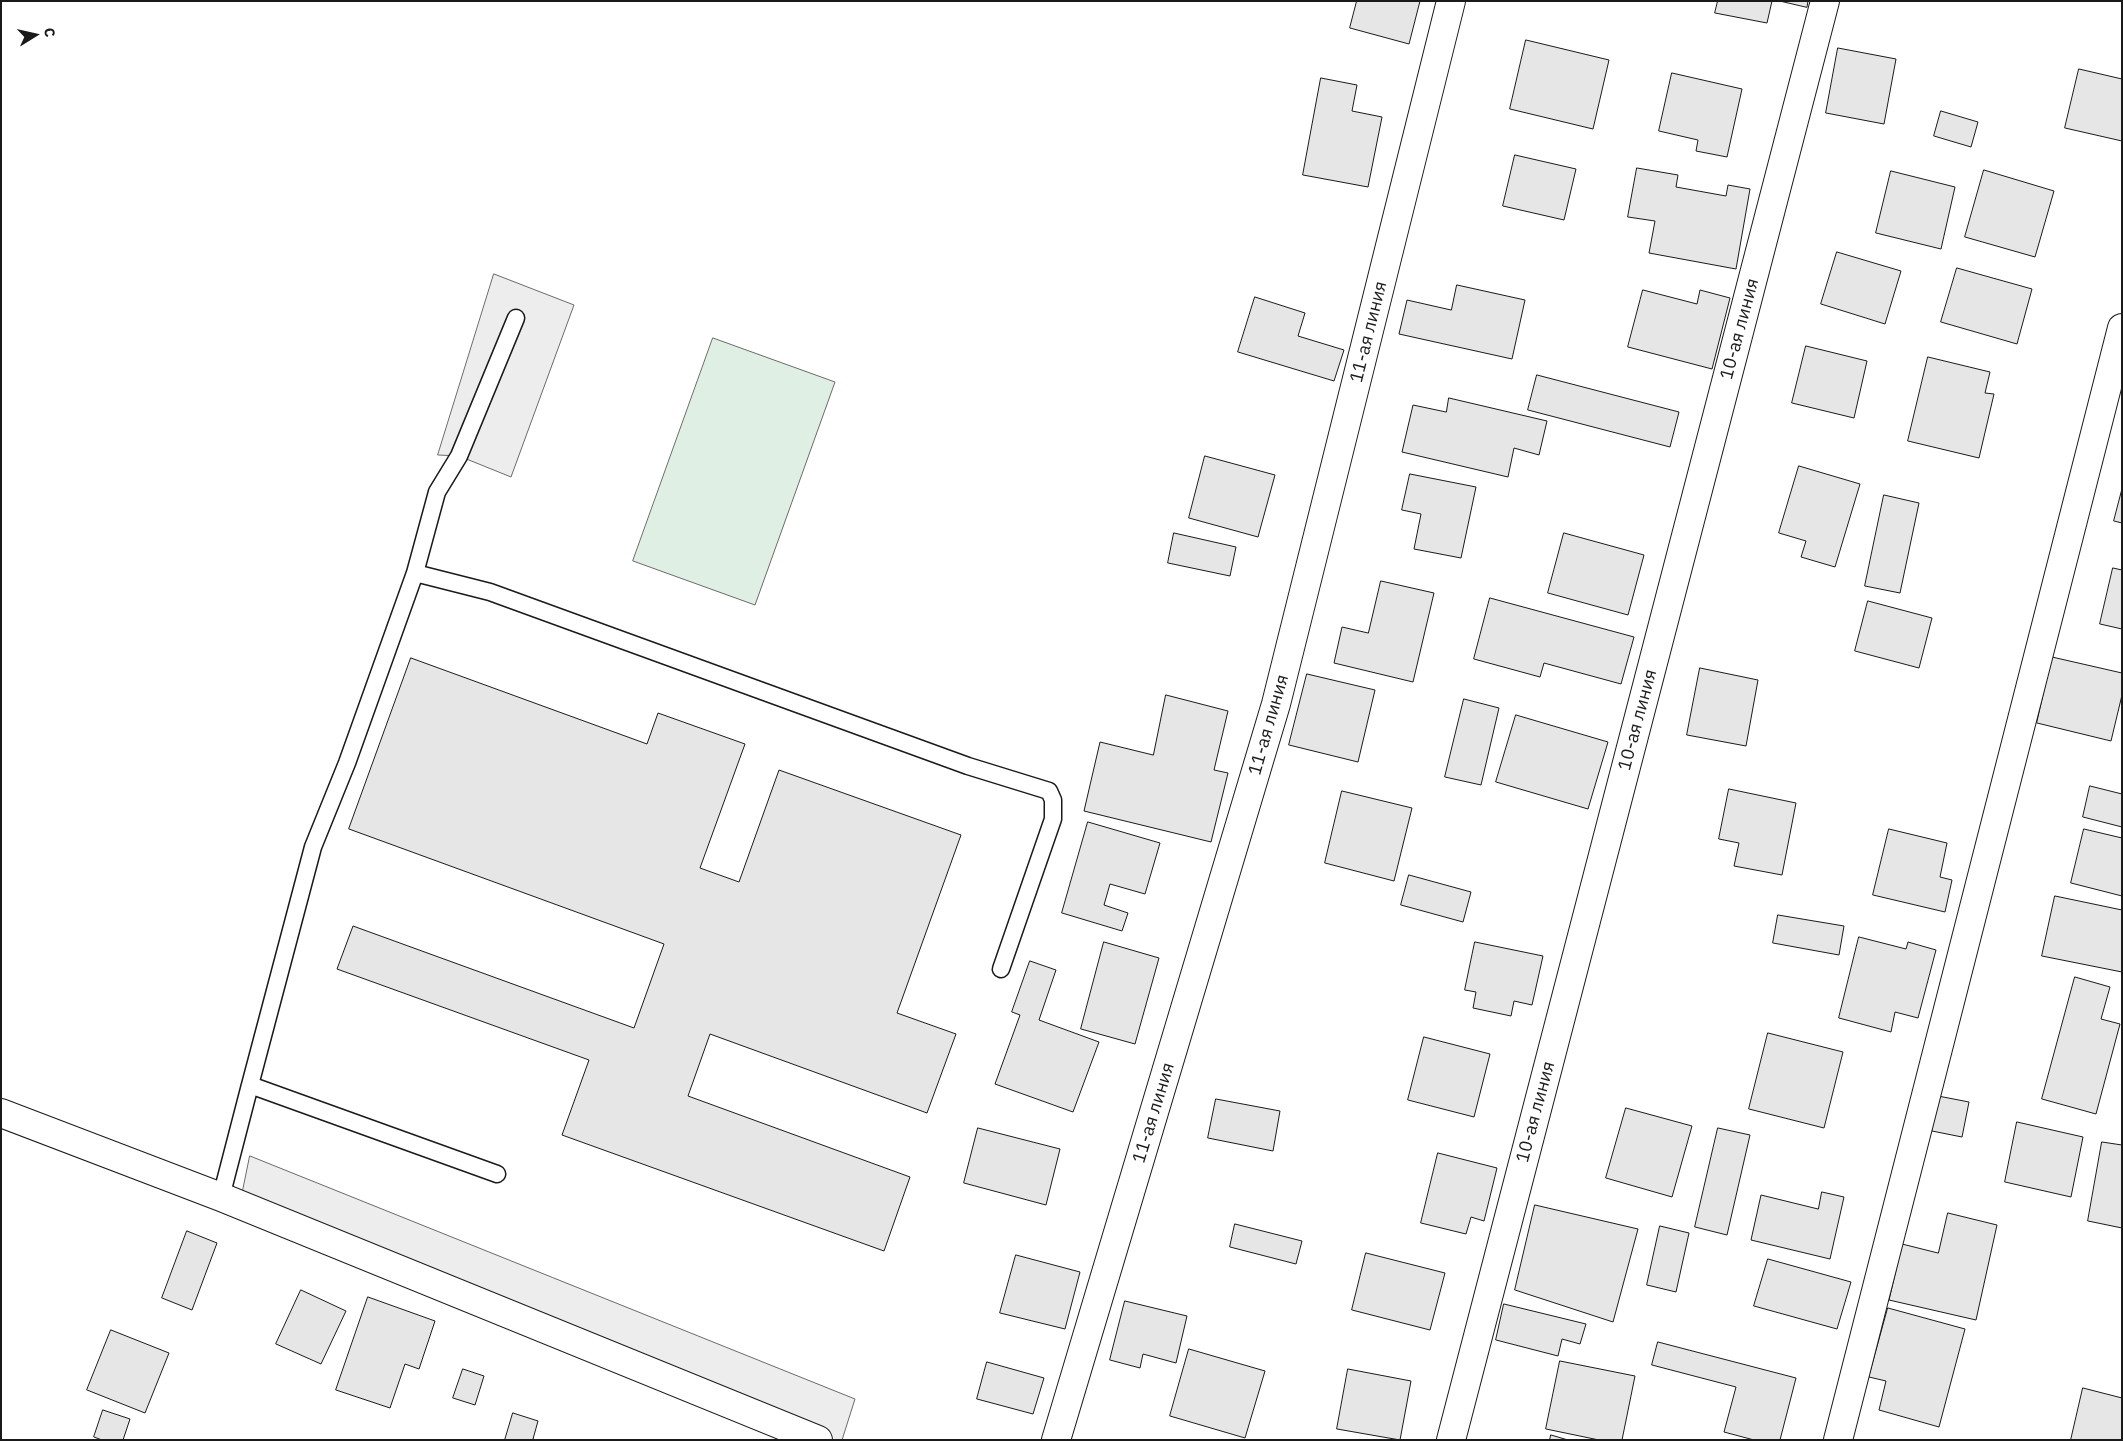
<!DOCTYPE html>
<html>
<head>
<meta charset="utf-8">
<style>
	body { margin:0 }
	#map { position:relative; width:2123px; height:1441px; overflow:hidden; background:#fff; font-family:"IBM Plex Sans",sans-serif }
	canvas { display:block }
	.frame { position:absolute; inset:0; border:2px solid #1a1a1a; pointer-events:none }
	.north { position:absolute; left:10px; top:10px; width:50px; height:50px; -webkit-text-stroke:4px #fff; paint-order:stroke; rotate:80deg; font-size:14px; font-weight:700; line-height:20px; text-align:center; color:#1a1a1a }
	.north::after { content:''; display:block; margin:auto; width:18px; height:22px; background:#1a1a1a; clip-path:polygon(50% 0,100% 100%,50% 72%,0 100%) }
</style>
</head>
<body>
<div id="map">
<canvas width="2123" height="1441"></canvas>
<div class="frame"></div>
<div class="north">С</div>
</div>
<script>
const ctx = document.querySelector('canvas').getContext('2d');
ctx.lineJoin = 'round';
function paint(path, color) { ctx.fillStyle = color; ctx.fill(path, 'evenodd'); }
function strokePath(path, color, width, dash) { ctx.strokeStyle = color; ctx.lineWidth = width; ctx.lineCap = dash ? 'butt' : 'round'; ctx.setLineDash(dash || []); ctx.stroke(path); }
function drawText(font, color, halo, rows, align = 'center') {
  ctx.font = font + ' "IBM Plex Sans",sans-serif'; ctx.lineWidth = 4; ctx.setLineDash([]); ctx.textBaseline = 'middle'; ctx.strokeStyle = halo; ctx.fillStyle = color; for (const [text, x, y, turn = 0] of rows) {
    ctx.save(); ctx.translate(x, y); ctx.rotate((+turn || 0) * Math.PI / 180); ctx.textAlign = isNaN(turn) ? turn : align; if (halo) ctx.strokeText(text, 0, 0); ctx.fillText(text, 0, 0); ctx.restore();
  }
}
const green = new Path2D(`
	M713 338 835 382 755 605 633 561Z`);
paint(green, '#e0efe3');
strokePath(green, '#6a6a6a', 1);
const parking = new Path2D(`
	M494 274 574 305 511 477 459 456 438 455Z
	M250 1156 855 1399 842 1440H819L240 1205Z`);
paint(parking, '#ededed');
strokePath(parking, '#6a6a6a', 1);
const building = new Path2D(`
	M1357 1H1420L1409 44 1350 28Z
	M1718 1H1772L1767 23 1715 13Z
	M1780 1H1808L1807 7Z
	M1526 40 1609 60 1593 129 1510 109Z
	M1838 48 1896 59 1884 124 1826 113Z
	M2079 69 2122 79V141L2065 128Z
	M1672 73 1742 89 1727 157 1696 151 1698 140 1659 131Z
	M1321 78 1357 85 1352 111 1382 117 1368 187 1303 175Z
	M1941 111 1978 122 1971 147 1934 136Z
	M1515 155 1576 169 1564 220 1503 206Z
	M1637 168 1678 175 1676 187 1726 196 1728 185 1750 189 1736 269 1649 253 1655 221 1628 217Z
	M1984 170 2054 191 2035 257 1965 237Z
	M1891 171 1955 187 1941 249 1876 233Z
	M1837 252 1901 271 1885 324 1821 304Z
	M1957 268 2032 289 2017 344 1941 322Z
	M1457 285 1525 300 1512 359 1399 334 1407 300 1451 310Z
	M1643 290 1697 304 1700 290 1730 298 1712 369 1628 347Z
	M1255 297 1305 313 1298 336 1344 350 1334 381 1238 352Z
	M1806 346 1867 361 1854 418 1792 403Z
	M1928 357 1990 372 1985 393 1994 394 1979 458 1908 441Z
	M1537 375 1679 412 1670 447 1528 410Z
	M1449 398 1547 421 1539 455 1514 448 1508 477 1402 452 1413 405 1446 412Z
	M1205 456 1275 475 1258 537 1189 518Z
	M1799 466 1860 484 1835 567 1801 557 1806 541 1779 533Z
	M1410 474 1476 487 1461 558 1414 549 1421 514 1402 510Z
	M2122 489V523L2114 521Z
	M1884 495 1919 503 1900 593 1865 586Z
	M1174 533 1236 547 1230 576 1168 563Z
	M1564 533 1644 555 1628 615 1548 593Z
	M2113 568 2122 570V629L2100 624Z
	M1381 581 1434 593 1413 682 1334 663 1342 627 1368 633Z
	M1490 598 1634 637 1621 684 1544 663 1540 677 1474 659Z
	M1868 601 1932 618 1919 668 1855 651Z
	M2052 657 2122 673V695L2111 741 2037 723Z
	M411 658 647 744 658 713 745 744 700 868 739 882 779 770 961 835 897 1013 956 1034 927 1113 710 1034 688 1096 910 1177 884 1251 562 1135 589 1060 337 969 353 926 634 1028 664 944 349 829Z
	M1700 668 1758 680 1746 746 1687 735Z
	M1307 674 1375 690 1358 762 1289 745Z
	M1166 695 1228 711 1214 770 1228 773 1211 842 1084 811 1100 742 1153 755Z
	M1464 699 1499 708 1481 785 1445 777Z
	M1516 715 1608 742 1588 809 1496 782Z
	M2090 786 2122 794V827L2083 817Z
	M1729 789 1796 803 1782 875 1734 866 1739 843 1719 839Z
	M1342 791 1412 808 1394 881 1325 863Z
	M1088 822 1160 843 1145 894 1110 884 1104 905 1128 913 1122 931 1062 913Z
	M1889 829 1947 843 1940 877 1952 880 1945 912 1873 895Z
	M2084 829 2122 838V896L2071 883Z
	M1409 875 1471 892 1463 922 1401 905Z
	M2055 896 2122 910V972L2042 956Z
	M1778 915 1844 926 1839 955 1773 943Z
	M1859 937 1906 949 1908 942 1936 950 1918 1018 1895 1012 1891 1032 1839 1018Z
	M1104 942 1159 958 1135 1044 1081 1029Z
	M1475 942 1543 956 1532 1005 1514 1001 1511 1016 1473 1008 1476 992 1465 990Z
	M1030 961 1056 970 1039 1020 1099 1042 1073 1112 995 1084 1020 1015 1012 1012Z
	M2075 977 2110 987 2101 1019 2120 1024 2096 1114 2042 1099Z
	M1768 1033 1843 1052 1824 1128 1749 1109Z
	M1424 1037 1490 1054 1474 1117 1408 1100Z
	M1938 1096 1969 1102 1962 1137 1932 1131Z
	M1216 1099 1280 1111 1273 1151 1208 1138Z
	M1626 1108 1692 1126 1672 1197 1606 1178Z
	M2017 1122 2083 1137 2071 1197 2005 1182Z
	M978 1128 1060 1149 1046 1205 964 1183Z
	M1718 1128 1750 1135 1727 1235 1695 1227Z
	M2102 1142 2122 1145V1228L2088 1221Z
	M1438 1153 1497 1168 1484 1221 1471 1217 1466 1234 1421 1223Z
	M1822 1192 1844 1197 1830 1259 1751 1240 1761 1195 1818 1209Z
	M1535 1205 1638 1229 1613 1322 1515 1290Z
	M1948 1213 1997 1225 1976 1320 1889 1300 1902 1244 1938 1253Z
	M1235 1224 1302 1241 1296 1264 1230 1247Z
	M1660 1226 1689 1233 1676 1292 1647 1285Z
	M187 1231 217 1243 192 1310 162 1298Z
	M1366 1253 1445 1273 1430 1330 1352 1310Z
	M1016 1255 1080 1272 1065 1329 1000 1313Z
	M1768 1259 1851 1282 1837 1329 1754 1306Z
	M301 1290 346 1311 321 1364 276 1344Z
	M368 1297 435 1321 419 1369 405 1364 390 1408 336 1390Z
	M1125 1301 1187 1316 1176 1363 1143 1354 1140 1368 1110 1360Z
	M1504 1304 1586 1324 1580 1344 1562 1339 1558 1356 1496 1340Z
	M1888 1308 1965 1329 1939 1427 1879 1410 1886 1381 1869 1377Z
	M111 1330 169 1353 145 1413 87 1390Z
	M1658 1342 1796 1378 1780 1440H1754L1724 1432 1736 1387 1652 1365Z
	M1189 1349 1265 1371 1245 1438 1170 1416Z
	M1560 1361 1635 1376 1622 1440H1599L1546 1429Z
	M987 1362 1044 1378 1033 1414 977 1399Z
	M463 1369 484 1376 475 1405 453 1398Z
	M1348 1369 1411 1381 1400 1440 1337 1429Z
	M2083 1388 2122 1398V1440H2071Z
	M103 1410 130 1419 123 1440H102L94 1437Z
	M513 1413 538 1421 533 1439 536 1440H505Z
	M1551 1435 1568 1440H1550Z`);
paint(building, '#e6e6e6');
strokePath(building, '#1a1a1a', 1);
const lane = new Path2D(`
	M415 573 437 492 459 456 516 318
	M497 1174 250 1085 313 847 347 763 415 573 490 592 968 766 1049 791 1053 800V819L1001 969
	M221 1197 250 1085`);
const street = new Path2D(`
	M1 1113 221 1197 818 1440
	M1056 1440 1276 704 1451 1
	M1451 1440 1825 1
	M1838 1440 2122 328`);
strokePath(lane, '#1a1a1a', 19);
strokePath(street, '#1a1a1a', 30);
strokePath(lane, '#fff', 16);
strokePath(street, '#fff', 28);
drawText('18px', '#1a1a1a', '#fff', [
	["10-ая линия",1740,329,-75],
	["11-ая линия",1369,332,-76],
	["10-ая линия",1638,720,-75],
	["11-ая линия",1269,725,-74],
	["10-ая линия",1536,1112,-75],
	["11-ая линия",1154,1113,-73]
]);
</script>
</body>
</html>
